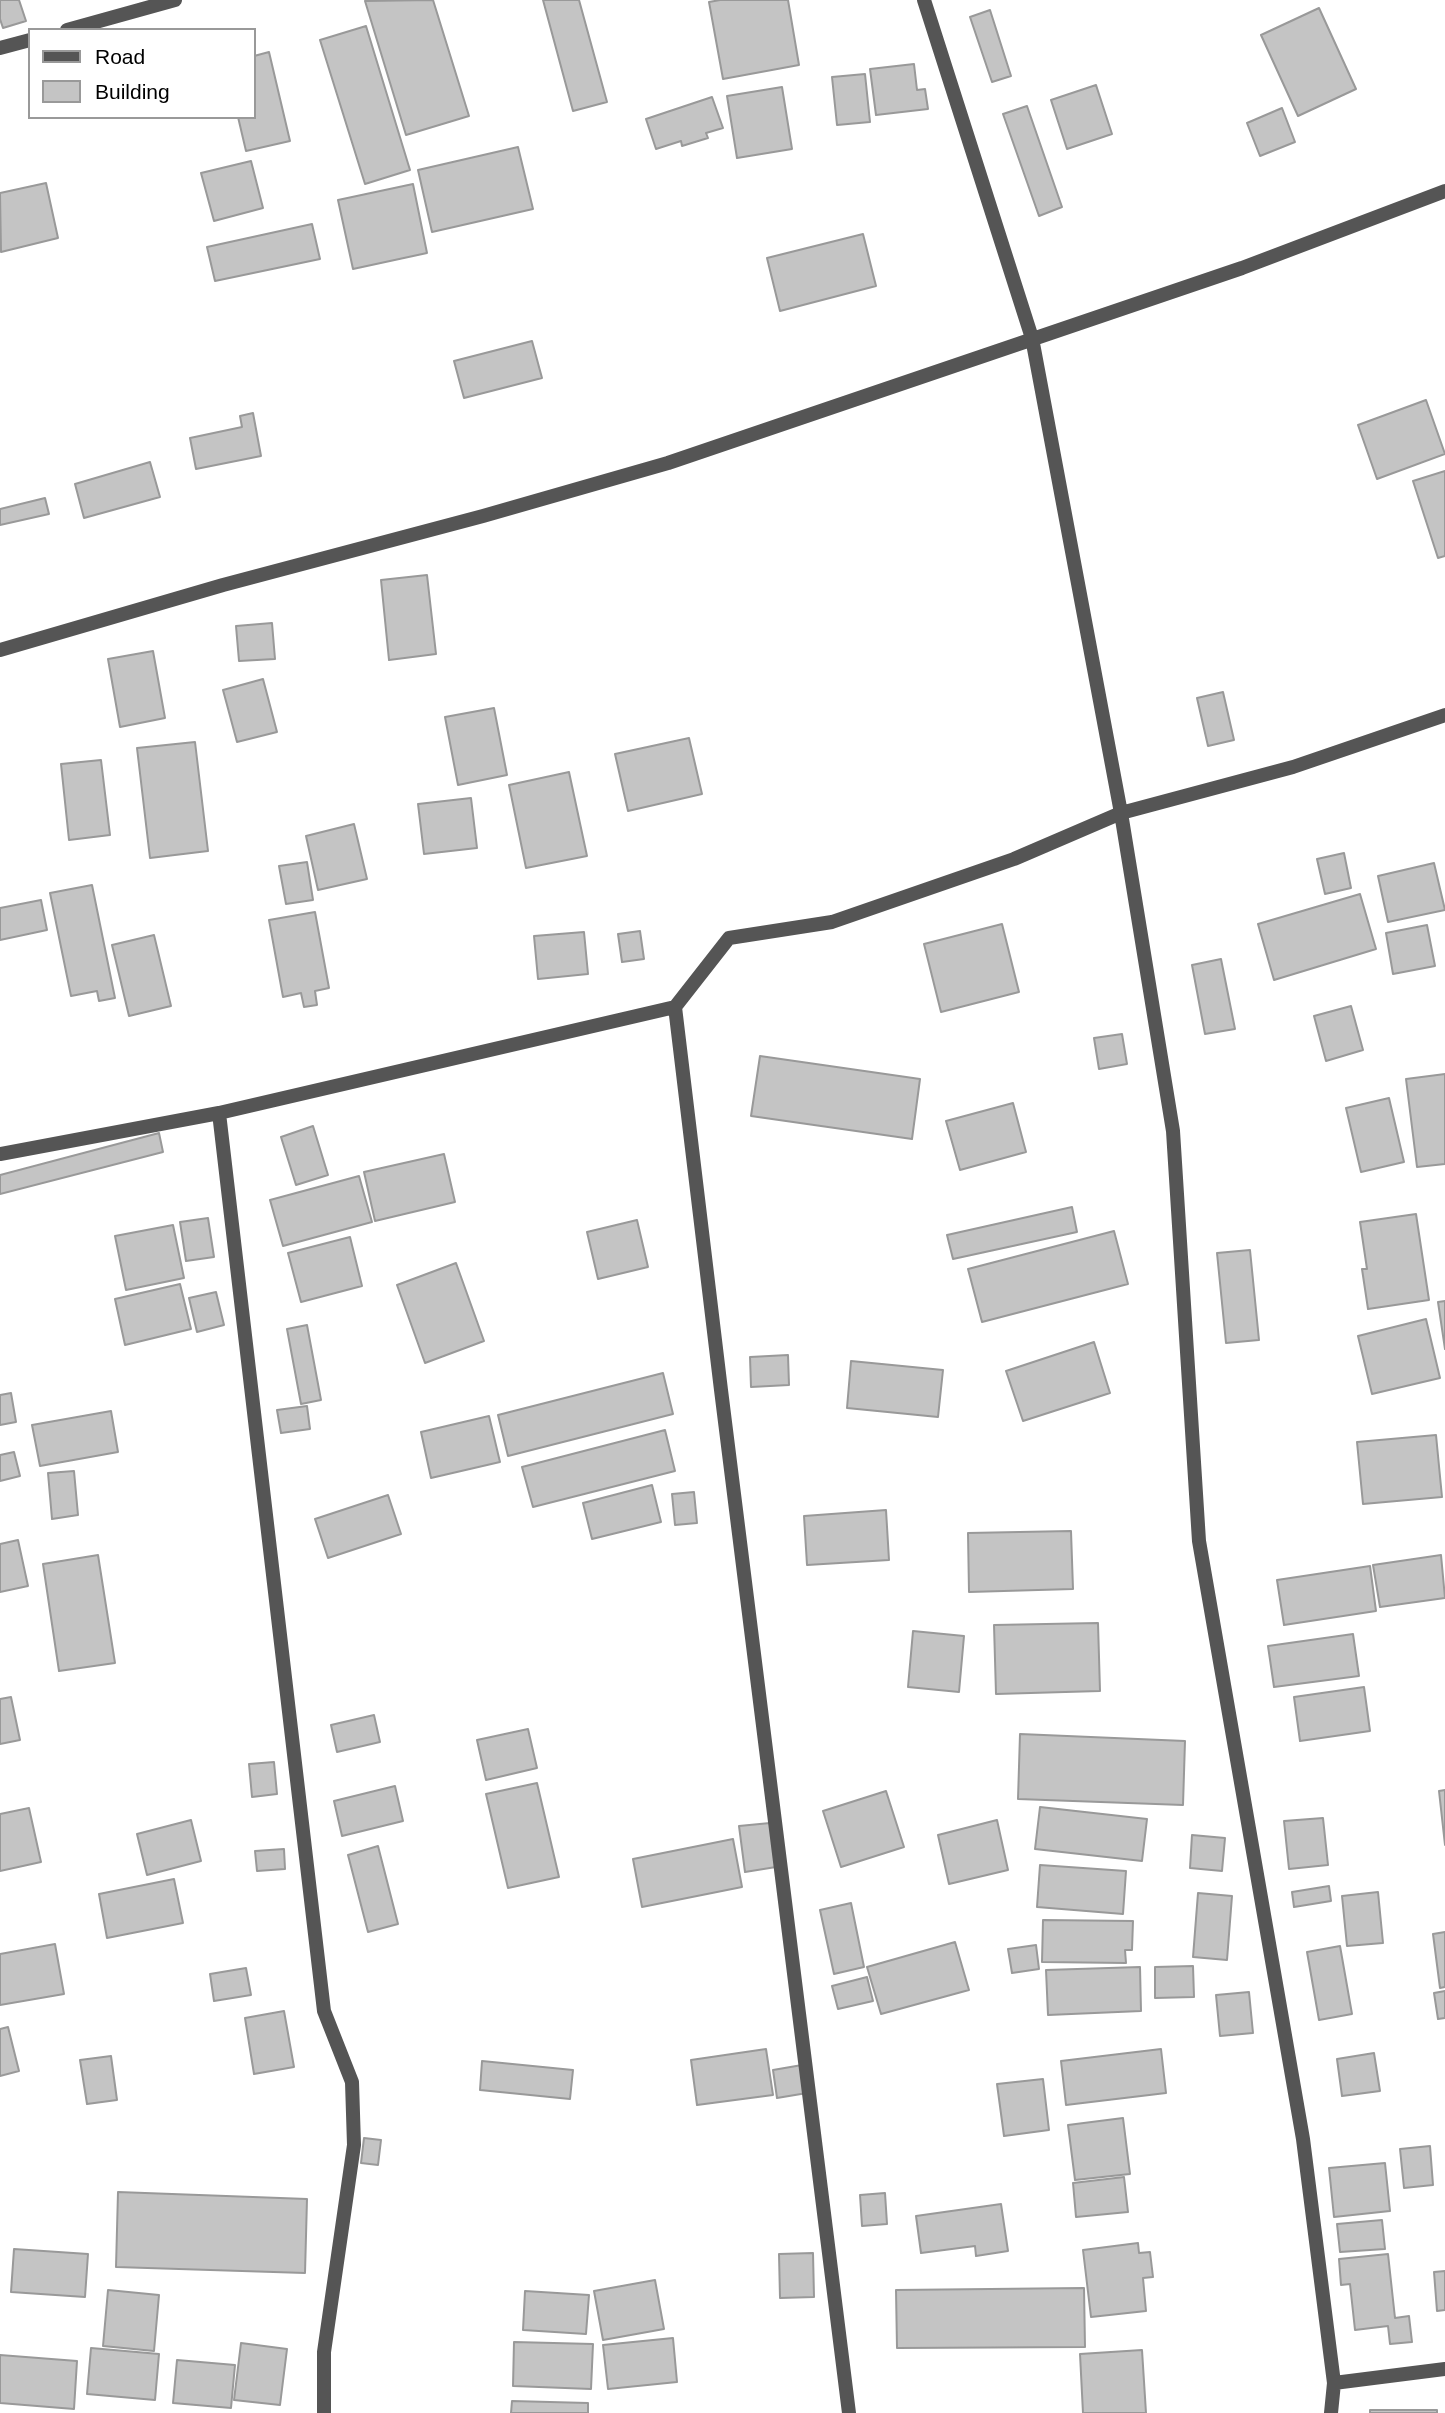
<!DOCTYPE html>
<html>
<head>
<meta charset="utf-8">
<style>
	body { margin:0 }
	#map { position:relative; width:1445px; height:2413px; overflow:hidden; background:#fff; font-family:Helvetica,sans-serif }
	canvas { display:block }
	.legend { position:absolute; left:28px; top:28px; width:228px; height:91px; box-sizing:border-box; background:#fff; border:2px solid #999; margin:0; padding:9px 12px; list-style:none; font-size:21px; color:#000 }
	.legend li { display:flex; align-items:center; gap:14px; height:35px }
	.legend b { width:35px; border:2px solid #999 }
</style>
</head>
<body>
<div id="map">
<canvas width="1445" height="2413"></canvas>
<ul class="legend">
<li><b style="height:9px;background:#555"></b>Road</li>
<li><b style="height:19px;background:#c4c4c4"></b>Building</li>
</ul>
</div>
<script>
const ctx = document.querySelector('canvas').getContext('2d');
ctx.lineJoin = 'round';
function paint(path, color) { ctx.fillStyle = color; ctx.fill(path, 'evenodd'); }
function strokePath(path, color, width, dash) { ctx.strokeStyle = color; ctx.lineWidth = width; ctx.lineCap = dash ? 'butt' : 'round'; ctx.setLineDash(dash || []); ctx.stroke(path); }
const building = new Path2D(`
	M0 0H19L26 21 3 28 0 19Z
	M433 0 469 116 406 135 365 1Z
	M543 0H579L607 102 573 111Z
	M720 0H788L799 65 723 79 709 2Z
	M1319 8 1356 89 1298 116 1261 35Z
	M990 10 1011 76 992 82 970 17Z
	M366 26 410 170 365 184 320 40Z
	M269 52 290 141 246 151 238 117H254V56Z
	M914 64 917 90 925 89 928 109 876 115 870 69Z
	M865 74 870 122 837 125 832 77Z
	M1096 85 1112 134 1067 149 1051 100Z
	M782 87 792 149 737 158 727 96Z
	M712 97 723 128 706 133 708 138 682 146 681 141 656 149 646 119Z
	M1027 106 1062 207 1039 216 1003 114Z
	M1282 108 1295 142 1260 156 1247 123Z
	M518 147 533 209 432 232 418 170Z
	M251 161 263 208 214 221 201 173Z
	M46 183 58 238 1 252 0 193Z
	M413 184 427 253 353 269 338 200Z
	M312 224 320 259 215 281 207 247Z
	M863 234 876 286 780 311 767 258Z
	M532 341 542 378 464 398 454 361Z
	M1426 400 1445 454 1377 479 1358 425Z
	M253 413 261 456 196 469 190 438 242 427 240 416Z
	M150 462 160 497 84 518 75 484Z
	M1445 471V556L1438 558 1413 481Z
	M45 498 49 514 0 525V509Z
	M427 575 436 654 389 660 381 580Z
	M272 623 275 659 239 661 236 626Z
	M153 651 165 718 120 727 108 659Z
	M263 679 277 732 237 742 223 690Z
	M1223 692 1234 740 1208 746 1197 698Z
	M494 708 507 775 458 785 445 717Z
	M689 738 702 794 628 811 615 754Z
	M195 742 208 851 150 858 137 748Z
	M101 760 110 835 69 840 61 764Z
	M569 772 587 856 526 868 509 785Z
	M471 798 477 848 424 854 418 804Z
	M354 824 367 879 318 890 306 836Z
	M1344 853 1351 888 1325 894 1317 859Z
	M307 862 313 900 286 904 279 866Z
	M1434 863 1445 910 1388 922 1378 876Z
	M92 885 115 998 99 1001 97 991 71 996 50 893Z
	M1360 894 1376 949 1274 980 1258 924Z
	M41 900 47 930 0 940V908Z
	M315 912 329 988 315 991 317 1005 304 1007 301 993 283 997 269 920Z
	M1002 924 1019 992 941 1012 924 944Z
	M1427 925 1435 966 1393 974 1386 933Z
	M640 931 644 959 622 962 618 934Z
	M584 932 588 974 538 979 534 936Z
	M154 935 171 1006 129 1016 112 945Z
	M1221 959 1235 1029 1205 1034 1192 965Z
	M1351 1006 1363 1050 1326 1061 1314 1016Z
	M1122 1034 1127 1064 1099 1069 1094 1038Z
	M760 1056 920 1079 912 1139 751 1116Z
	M1445 1074V1164L1417 1167 1406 1079Z
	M1389 1098 1404 1162 1361 1172 1346 1108Z
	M1013 1103 1026 1152 960 1170 946 1121Z
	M313 1126 328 1175 296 1185 281 1137Z
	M159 1133 163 1152 0 1194V1175Z
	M444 1154 455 1202 375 1221 364 1172Z
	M359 1176 372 1222 283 1246 270 1200Z
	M1072 1207 1077 1232 953 1259 947 1235Z
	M1416 1214 1429 1300 1368 1309 1362 1269H1367L1360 1222Z
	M208 1218 214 1257 186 1261 180 1222Z
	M637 1220 648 1267 598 1279 587 1232Z
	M173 1225 184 1278 126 1290 115 1236Z
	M1114 1231 1128 1284 982 1322 968 1269Z
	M350 1237 362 1286 301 1302 288 1253Z
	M1250 1250 1259 1340 1226 1343 1217 1253Z
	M456 1263 484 1341 425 1363 397 1285Z
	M180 1284 191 1329 125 1345 115 1299Z
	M216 1292 224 1325 197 1332 189 1298Z
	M1445 1301V1349L1438 1302Z
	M1426 1319 1440 1378 1372 1394 1358 1336Z
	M307 1325 321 1400 301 1404 287 1329Z
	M1094 1342 1110 1393 1023 1421 1006 1371Z
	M788 1355 789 1385 751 1387 750 1357Z
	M851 1361 943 1370 938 1417 847 1408Z
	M663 1373 673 1414 508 1456 498 1415Z
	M11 1393 16 1422 0 1425V1395Z
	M307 1406 310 1429 281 1433 277 1410Z
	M111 1411 118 1452 40 1466 32 1425Z
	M489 1416 500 1462 431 1478 421 1432Z
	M665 1430 675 1471 533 1507 522 1467Z
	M1436 1435 1442 1497 1363 1504 1357 1442Z
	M14 1452 20 1476 0 1481V1455Z
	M74 1471 78 1515 52 1519 48 1473Z
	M652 1485 661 1522 592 1539 583 1503Z
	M694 1492 697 1523 675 1525 672 1494Z
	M388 1495 401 1534 328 1558 315 1519Z
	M886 1510 889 1560 807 1565 804 1516Z
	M1071 1531 1073 1589 969 1592 968 1533Z
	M18 1540 28 1586 0 1592V1544Z
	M98 1555 115 1663 59 1671 43 1564Z
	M1441 1555 1445 1598 1380 1607 1373 1565Z
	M1370 1566 1376 1611 1284 1625 1277 1580Z
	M1098 1623 1100 1691 996 1694 994 1625Z
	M913 1631 964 1636 959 1692 908 1687Z
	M1353 1634 1359 1676 1274 1687 1268 1646Z
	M1364 1687 1370 1731 1300 1741 1294 1697Z
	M11 1697 20 1740 0 1744V1699Z
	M374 1715 380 1742 337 1752 331 1725Z
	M528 1729 537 1768 486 1780 477 1740Z
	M1020 1734 1185 1741 1183 1805 1018 1799Z
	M274 1762 277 1794 252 1797 249 1764Z
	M537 1783 559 1877 508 1888 486 1794Z
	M395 1786 403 1821 342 1836 334 1801Z
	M1445 1790V1845L1439 1791Z
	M886 1791 904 1847 841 1867 823 1811Z
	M1040 1807 1147 1819 1142 1861 1035 1849Z
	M29 1808 41 1862 0 1871V1814Z
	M1323 1818 1328 1865 1289 1869 1284 1821Z
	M191 1820 201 1861 147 1875 137 1834Z
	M997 1820 1008 1870 949 1884 938 1835Z
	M770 1823 776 1867 745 1872 739 1826Z
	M1192 1835 1225 1838 1222 1871 1190 1868Z
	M733 1839 742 1887 642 1907 633 1859Z
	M378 1846 398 1924 368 1932 348 1855Z
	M284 1849 285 1869 257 1871 255 1851Z
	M1040 1865 1126 1871 1123 1914 1037 1907Z
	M174 1879 183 1923 107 1938 99 1894Z
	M1329 1886 1331 1901 1294 1907 1292 1892Z
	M1378 1892 1383 1943 1347 1946 1342 1896Z
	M1198 1893 1232 1896 1227 1960 1193 1957Z
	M851 1903 864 1967 834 1974 820 1910Z
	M1043 1920 1133 1921 1132 1950H1125L1126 1963 1042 1962Z
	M1445 1932V1987L1440 1988 1433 1934Z
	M955 1942 969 1990 881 2014 867 1967Z
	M55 1944 64 1994 0 2005V1954Z
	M1036 1945 1039 1969 1012 1973 1008 1949Z
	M1340 1946 1352 2014 1319 2020 1307 1952Z
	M1193 1966 1194 1997 1155 1998V1967Z
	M1140 1967 1141 2011 1048 2015 1046 1970Z
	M246 1968 251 1995 214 2001 210 1974Z
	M867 1977 873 2001 838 2009 832 1986Z
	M1445 1991V2018L1438 2019 1434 1993Z
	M1249 1992 1253 2033 1220 2036 1216 1995Z
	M284 2011 294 2067 254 2074 245 2018Z
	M8 2027 19 2071 0 2076V2029Z
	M766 2049 773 2095 697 2105 691 2060Z
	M1161 2049 1166 2093 1066 2105 1061 2061Z
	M1374 2053 1380 2091 1342 2096 1337 2059Z
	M111 2056 117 2100 87 2104 80 2060Z
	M482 2061 573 2070 570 2099 480 2090Z
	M802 2065 807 2093 777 2098 773 2070Z
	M1043 2079 1049 2130 1004 2136 997 2084Z
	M1123 2118 1130 2174 1075 2180 1068 2125Z
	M364 2138 381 2140 378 2165 361 2163Z
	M1430 2146 1433 2185 1404 2188 1400 2149Z
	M1385 2163 1390 2211 1334 2217 1329 2168Z
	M1124 2177 1128 2212 1076 2217 1073 2183Z
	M118 2192 307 2199 305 2273 116 2267Z
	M885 2193 887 2224 862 2226 860 2195Z
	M1001 2204 1008 2251 976 2256 975 2246 921 2253 916 2216Z
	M1382 2220 1385 2249 1340 2252 1337 2224Z
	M1138 2243 1139 2253 1150 2252 1153 2277 1143 2278 1146 2311 1091 2317 1083 2250Z
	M14 2249 88 2254 85 2297 11 2292Z
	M813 2253 814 2297 780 2298 779 2254Z
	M1388 2254 1395 2318 1409 2316 1412 2342 1390 2344 1388 2326 1355 2330 1350 2284 1341 2285 1339 2259Z
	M1445 2271V2310L1437 2311 1434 2272Z
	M655 2280 664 2329 603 2340 594 2291Z
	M1084 2288 1085 2347 897 2348 896 2290Z
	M108 2290 159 2295 154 2351 103 2346Z
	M525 2291 589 2295 586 2334 523 2330Z
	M673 2338 677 2382 608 2389 603 2345Z
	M514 2342 593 2344 591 2389 513 2386Z
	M241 2343 287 2349 280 2405 234 2400Z
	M91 2348 159 2354 155 2400 87 2394Z
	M1142 2350 1146 2413H1083L1080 2354Z
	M0 2355 77 2361 74 2409 0 2403Z
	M177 2360 235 2365 231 2408 173 2403Z
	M512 2401 588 2403V2413H511Z
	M1370 2410H1437V2413H1370Z`);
paint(building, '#c4c4c4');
strokePath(building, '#999', 2);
strokePath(new Path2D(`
	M924 0 1032 338 1121 813 1293 767 1445 715
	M67 30 175 0
	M0 48 30 40
	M0 650 223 585 483 516 668 463 1242 268 1445 191
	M675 1007 721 1390 849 2413
	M219 1113 324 2011 352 2082 354 2145 324 2352V2413
	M0 1154 219 1113 675 1007 729 938 832 922 1014 859 1121 813 1173 1131 1199 1541 1303 2139 1334 2383
	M1331 2413 1334 2383 1445 2369`), '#555', 14);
</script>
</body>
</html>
